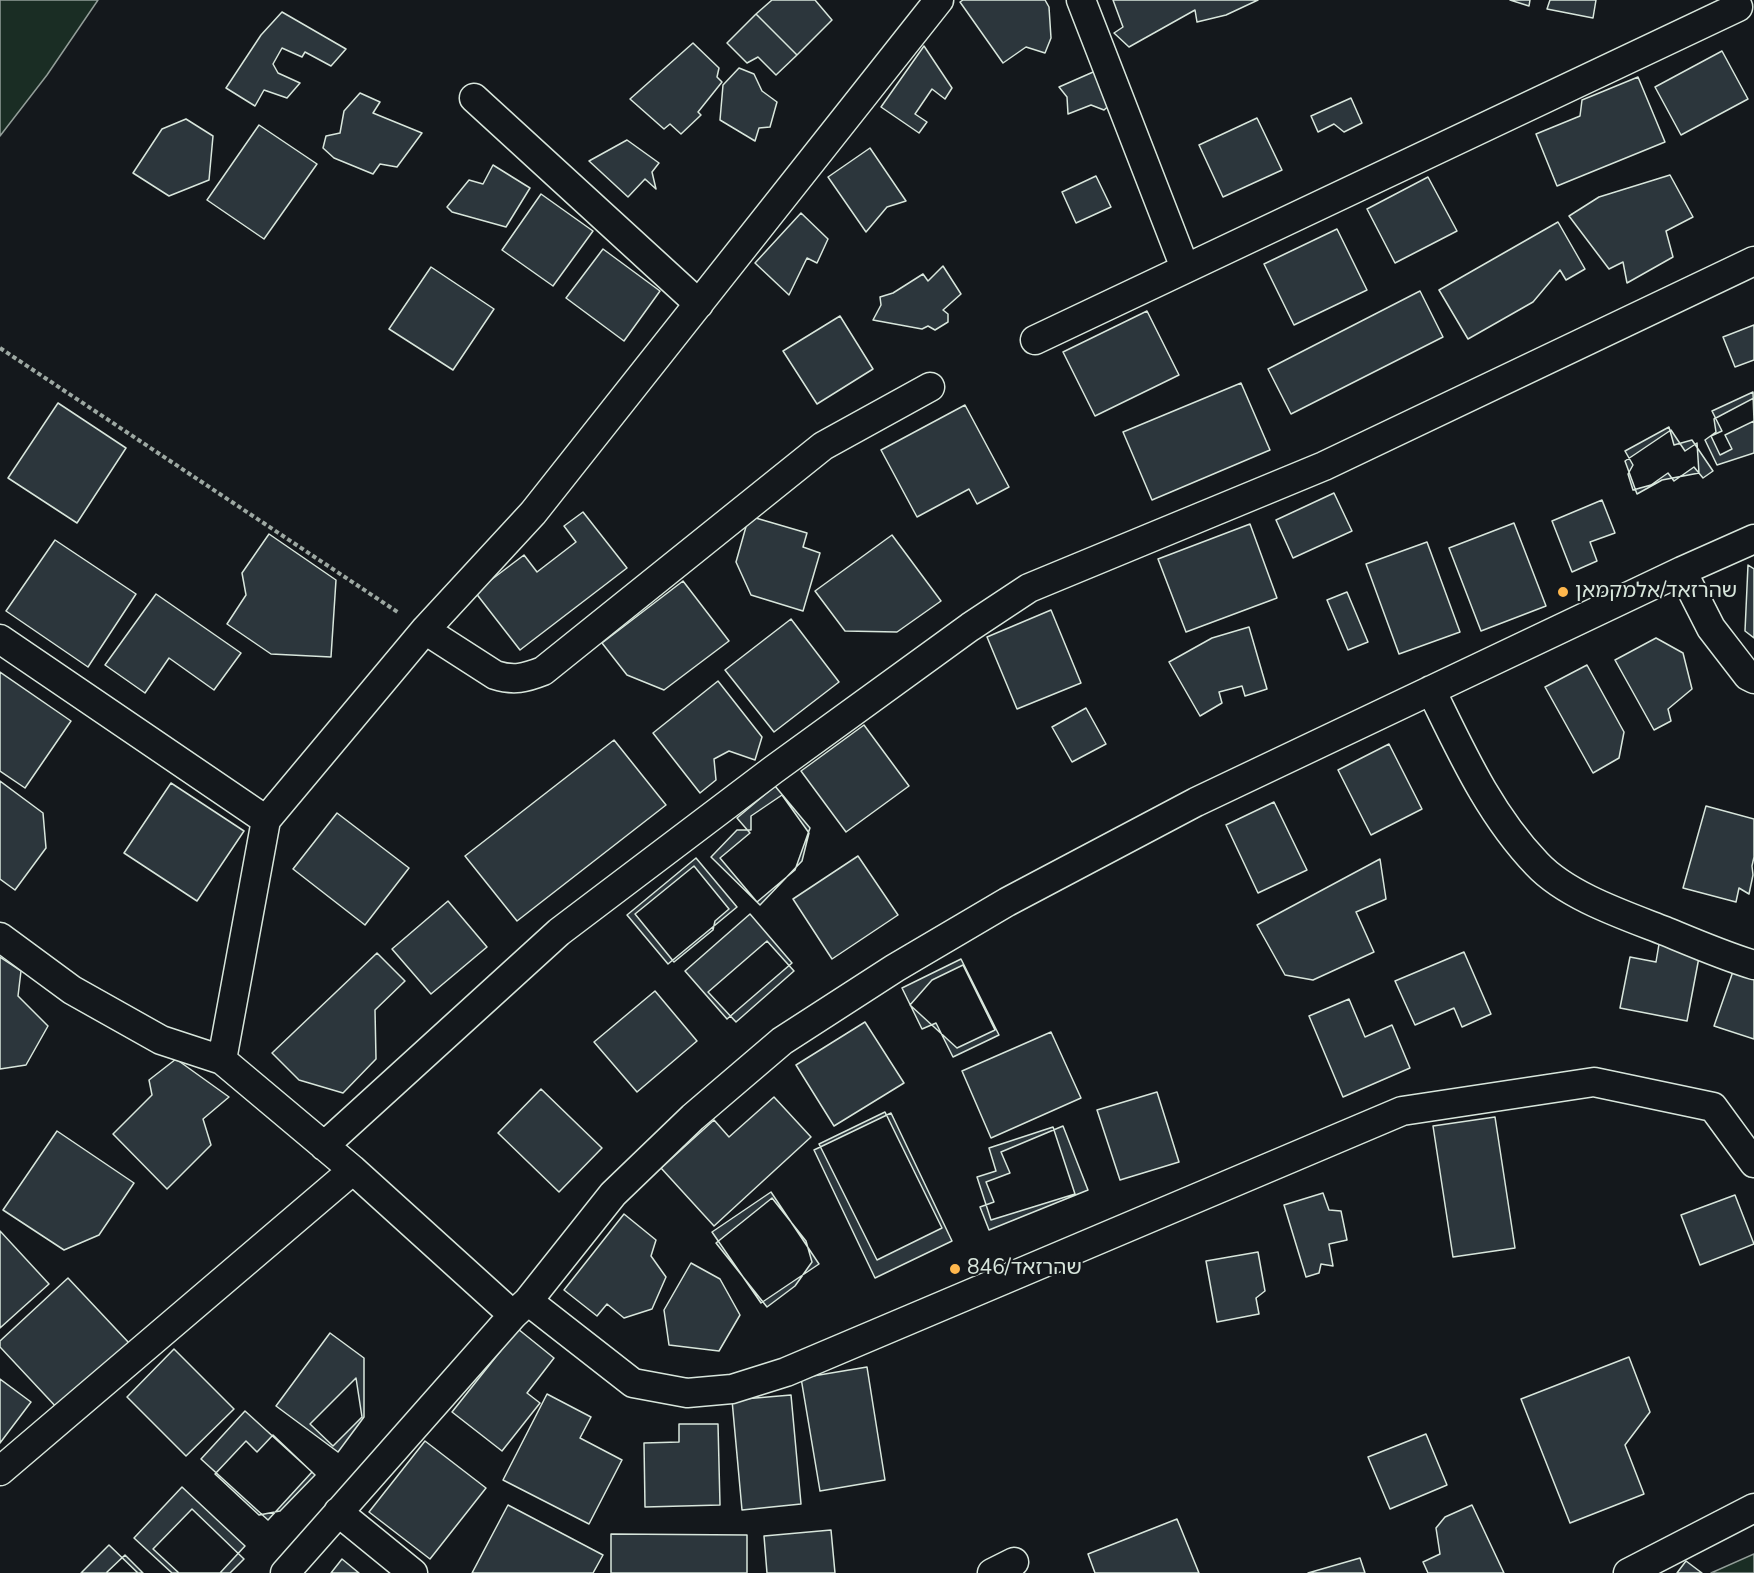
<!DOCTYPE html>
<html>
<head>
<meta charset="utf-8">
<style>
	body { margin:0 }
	canvas { display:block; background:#14181c }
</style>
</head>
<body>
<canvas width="1754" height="1573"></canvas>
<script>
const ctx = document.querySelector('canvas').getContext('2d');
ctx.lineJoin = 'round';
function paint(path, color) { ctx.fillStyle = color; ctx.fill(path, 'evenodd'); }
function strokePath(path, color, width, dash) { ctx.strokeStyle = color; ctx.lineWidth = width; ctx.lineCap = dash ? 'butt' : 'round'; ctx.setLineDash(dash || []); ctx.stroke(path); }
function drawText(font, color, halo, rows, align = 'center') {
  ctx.font = font + ' "Nunito Sans","Noto Sans Hebrew",sans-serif'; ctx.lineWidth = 4.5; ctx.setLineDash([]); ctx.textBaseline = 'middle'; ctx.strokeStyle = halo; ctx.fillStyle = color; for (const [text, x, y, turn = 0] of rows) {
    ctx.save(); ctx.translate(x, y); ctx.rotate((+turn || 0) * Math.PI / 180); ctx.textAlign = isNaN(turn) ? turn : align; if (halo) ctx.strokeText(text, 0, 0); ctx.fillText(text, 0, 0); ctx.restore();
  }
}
const green = new Path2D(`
	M0 0H98L47 75 0 136Z
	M1754 1554V1573H1711Z`);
paint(green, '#1a2d24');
strokePath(green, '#939e99', 1.5);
const building = new Path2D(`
	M772 0H815L832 20 797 55 756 14Z
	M963 0H1045L1049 7 1051 38 1045 53 1026 47 1003 63 960 2Z
	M1113 0H1258L1226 15 1197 22 1195 10 1129 47 1114 33 1123 27Z
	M1510 0H1530L1529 6Z
	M1550 0H1596L1593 18 1547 9Z
	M282 12 346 49 331 66 305 52 302 57 282 48 273 64 278 73 300 83 287 98 264 90 255 106 226 88 261 35Z
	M756 14 797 55 776 75 758 57 747 63 727 43Z
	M693 43 719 68 717 77 722 82 698 112 701 115 681 134 670 124 664 129 630 99Z
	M924 46 952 88 945 99 932 89 915 114 927 122 919 133 881 107Z
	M1722 51 1748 99 1681 135 1655 87Z
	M739 68 754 74 762 91 777 102 770 127 759 128 755 141 720 120 723 85Z
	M1100 69 1113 102 1104 110 1091 105 1068 114 1067 97 1059 87Z
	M1638 77 1665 142 1557 186 1536 134 1580 116 1582 100Z
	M360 93 380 102 373 113 422 133 397 167 380 164 373 174 334 158 323 148 326 136 340 133 344 111Z
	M1351 98 1362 123 1344 132 1334 124 1318 132 1311 116Z
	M1257 118 1282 170 1223 197 1199 145Z
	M186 119 213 136 209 180 169 196 133 173 162 129Z
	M259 125 317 164 264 239 207 200Z
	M627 140 659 163 652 172 656 189 645 179 628 197 589 161Z
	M870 148 906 201 887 207 866 232 828 177Z
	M493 165 530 188 506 227 452 212 447 207 469 180 483 184Z
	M1670 175 1693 217 1666 231 1673 257 1627 283 1623 262 1609 269 1569 216 1599 197Z
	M1096 176 1111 207 1076 223 1062 192Z
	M1428 177 1457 231 1395 263 1367 209Z
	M541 194 593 231 553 286 502 250Z
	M801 213 828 239 817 263 807 258 789 295 755 263Z
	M1558 222 1585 269 1566 280 1560 270 1533 302 1468 339 1439 290Z
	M1337 229 1367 290 1294 325 1264 264Z
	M603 249 660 291 624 341 566 298Z
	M943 266 961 294 943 310 948 314V322L935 330 928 326 922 329 873 320 881 305 880 297 893 293 923 274 928 281Z
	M431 267 494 309 453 370 389 329Z
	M1420 291 1443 337 1291 414 1268 369Z
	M1147 311 1179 375 1095 416 1063 352Z
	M840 316 873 369 817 404 783 351Z
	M1754 325V360L1735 367 1723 337Z
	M1241 383 1270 450 1152 500 1123 432Z
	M1753 392 1754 421 1725 435 1732 449 1720 455 1711 436 1722 431 1712 411Z
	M1754 398V453L1717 465 1705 440 1716 432 1714 419Z
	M58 403 126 448 77 523 8 478Z
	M965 405 1009 487 977 504 969 489 917 517 881 450Z
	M1669 427 1674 445 1692 440 1713 471 1703 478 1694 467 1674 481 1668 473 1651 485 1633 490 1628 474 1633 465 1625 451Z
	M1671 430 1685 451 1697 443 1699 473 1662 480 1637 494 1625 461Z
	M1334 493 1352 531 1293 558 1276 520Z
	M1602 500 1615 533 1590 542 1597 561 1572 572 1552 521Z
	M583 512 627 568 520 650 475 592 524 555 537 572 576 542 564 526Z
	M749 516 807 533 803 547 820 553 803 611 751 595 736 562Z
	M1514 523 1546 606 1481 631 1449 548Z
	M1250 524 1277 598 1186 632 1158 559Z
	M269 534 336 580 331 657 271 654 227 624 246 595 242 573Z
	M892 535 941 601 897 632 845 631 815 591Z
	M55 540 136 594 88 667 6 611Z
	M1427 542 1460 632 1399 654 1366 564Z
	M1748 565 1754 569V638L1745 631Z
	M683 581 729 641 664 690 627 675 602 643Z
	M1347 592 1368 642 1348 650 1327 600Z
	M156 594 241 653 214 690 169 658 145 693 105 665Z
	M1051 610 1081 683 1017 709 987 637Z
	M791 619 839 682 774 732 725 670Z
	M1249 627 1267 689 1245 696 1242 686 1219 692 1222 703 1200 716 1169 662 1212 638Z
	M1656 638 1683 653 1692 689 1668 709 1671 721 1654 730 1615 660Z
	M1587 665 1624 732 1619 758 1593 773 1545 687Z
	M0 672 71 721 25 788 0 771Z
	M718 681 762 737 755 760 729 751 714 759 716 780 700 793 653 733Z
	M1086 708 1106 744 1072 762 1052 727Z
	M864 725 909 786 846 832 801 771Z
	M614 740 666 805 517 921 465 856Z
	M1389 744 1422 809 1371 835 1338 770Z
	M0 781 43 813 46 848 15 890 0 879Z
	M171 783 244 831 197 901 124 853Z
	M775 786 810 828 795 870 757 902 720 858 750 833 737 818Z
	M782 795 809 833 802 861 760 905 711 857 737 830H751V816Z
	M1274 802 1307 870 1258 893 1226 825Z
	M1706 806 1754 819V857L1752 866 1753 875 1749 894 1739 888 1736 902 1683 888Z
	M337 813 409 868 365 925 293 869Z
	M858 856 898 915 832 959 793 899Z
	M696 858 737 907 668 964 627 915Z
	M1380 859 1386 899 1356 912 1374 952 1313 980 1285 975 1257 925Z
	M694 866 729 909 715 921 713 930 674 962 635 914Z
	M448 901 487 947 431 994 392 949Z
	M750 914 792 963 727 1019 685 971Z
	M767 941 794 971 736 1022 708 992Z
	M1659 944 1700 952 1687 1021 1620 1008 1630 957 1656 962Z
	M1464 952 1491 1014 1462 1027 1454 1008 1415 1025 1395 981Z
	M377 953 405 981 375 1010 376 1059 343 1093 299 1080 272 1053Z
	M0 957 21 971 18 996 48 1026 26 1065 0 1069Z
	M961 959 999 1035 953 1057 936 1023 922 1029 902 988Z
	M1737 960 1754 966V1039L1714 1026Z
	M963 965 995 1030 957 1048 910 1005 932 980Z
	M655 991 697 1041 637 1092 594 1042Z
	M1349 999 1365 1037 1392 1025 1410 1068 1343 1097 1309 1016Z
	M865 1022 904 1083 834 1126 796 1065Z
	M1051 1032 1081 1098 991 1138 962 1071Z
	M176 1059 229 1097 203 1119 211 1145 167 1189 113 1134 152 1095 149 1080Z
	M541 1089 602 1148 559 1192 498 1133Z
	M1157 1092 1179 1162 1120 1180 1097 1110Z
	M774 1097 811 1137 714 1226 661 1168 714 1120 729 1137Z
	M885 1112 942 1228 877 1260 819 1144Z
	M891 1113 952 1241 875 1278 814 1150Z
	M1495 1117 1515 1248 1453 1257 1433 1126Z
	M1063 1126 1088 1190 989 1230 980 1207 994 1202 986 1182 1010 1173 1001 1152Z
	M1053 1127 1075 1194 991 1220 977 1177 996 1171 989 1148Z
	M57 1131 134 1183 99 1235 64 1250 3 1210Z
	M771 1192 819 1264 761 1303 712 1232Z
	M1323 1193 1329 1210 1341 1211 1347 1240 1329 1244 1333 1266 1321 1264 1319 1273 1306 1277 1284 1205Z
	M1735 1195 1754 1244 1700 1265 1681 1215Z
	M772 1198 806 1241 812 1262 795 1286 767 1307 716 1243Z
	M624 1214 656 1240 651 1256 666 1277 652 1309 624 1318 607 1304 597 1316 564 1290Z
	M0 1231 49 1284 0 1328Z
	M1258 1252 1265 1291 1256 1298 1259 1314 1217 1322 1206 1261Z
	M691 1263 720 1279 740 1315 719 1351 669 1345 664 1310Z
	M68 1278 130 1344 59 1410 0 1347V1341Z
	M518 1329 554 1358 527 1393 540 1403 502 1451 452 1412Z
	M330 1333 364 1358V1417L338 1452 276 1406Z
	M174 1349 234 1409 186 1456 127 1397Z
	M1629 1357 1650 1412 1625 1445 1644 1494 1570 1523 1521 1399Z
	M867 1367 885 1480 820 1491 801 1378Z
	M356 1378 362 1417 333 1446 310 1424Z
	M0 1379 31 1402 0 1443Z
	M547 1394 591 1417 580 1438 622 1460 589 1524 503 1480Z
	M791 1395 801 1504 742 1510 732 1400Z
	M245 1411 312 1472 268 1520 201 1459Z
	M679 1424H718L720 1505 645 1507 644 1443 679 1442Z
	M1426 1434 1447 1485 1390 1509 1368 1457Z
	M273 1435 315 1475 280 1511 259 1515 215 1474 246 1441 257 1452Z
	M425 1441 486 1488 430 1559 369 1512Z
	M182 1487 245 1546 220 1573H172L134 1538Z
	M508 1505 603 1555 593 1573H472Z
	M1472 1505 1504 1573H1428L1423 1562 1440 1554 1436 1528 1445 1517Z
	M192 1509 244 1559 230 1573H179L153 1549Z
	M1177 1519 1199 1573H1095L1088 1554Z
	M831 1530 835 1573H767L764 1536Z
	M611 1534 747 1535V1573H611Z
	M109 1545 138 1573H81Z
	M125 1555 143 1573H106Z
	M1360 1558 1365 1573H1308Z
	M342 1559 359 1573H331Z
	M1686 1561 1702 1573H1677Z`);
paint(building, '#2c363c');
strokePath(building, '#d8e6dc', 1.5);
const street = new Path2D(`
	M1081 0 1185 268
	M474 98 699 304
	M1035 340 1738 7
	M1682 571 1711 628 1748 676 1754 679
	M425 630 495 675C514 681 525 678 543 671L823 446 930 387
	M0 639 266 820
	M1431 690C1461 751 1489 814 1537 864 1567 896 1624 915 1665 931 1694 943 1724 956 1754 965
	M0 937 72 990 161 1040 222 1060 353 1170 513 1315
	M222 1060 266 820 425 630 533 513 939 0
	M324 1146 559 932 773 770 970 627 1029 588 1324 466 1754 261
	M528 1301 633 1383 687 1393 732 1389 786 1372 1402 1111 1594 1082 1713 1107 1754 1163
	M0 1471 353 1170
	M338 1512 413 1573
	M285 1573 513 1315 528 1301 613 1194 693 1117 782 1041 895 968 1007 902 1196 802 1682 571 1754 539
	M992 1573 1014 1562
	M1628 1573 1754 1508`);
strokePath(street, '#d8e6dc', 31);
strokePath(new Path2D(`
	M0 348 399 613`), '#9da8a2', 4, [4.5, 3]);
strokePath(street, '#14181c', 28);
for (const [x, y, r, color] of [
	[1563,592,6,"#ffb74d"],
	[955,1269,6,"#ffb74d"]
]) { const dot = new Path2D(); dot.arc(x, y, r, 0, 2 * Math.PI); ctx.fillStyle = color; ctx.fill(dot); strokePath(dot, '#14181c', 2); }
drawText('21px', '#d8e6dc', '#14181c', [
	["שהרזאד/אלמקמאן",1575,592],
	["846/שהרזאד",967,1269]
], 'left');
</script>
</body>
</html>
